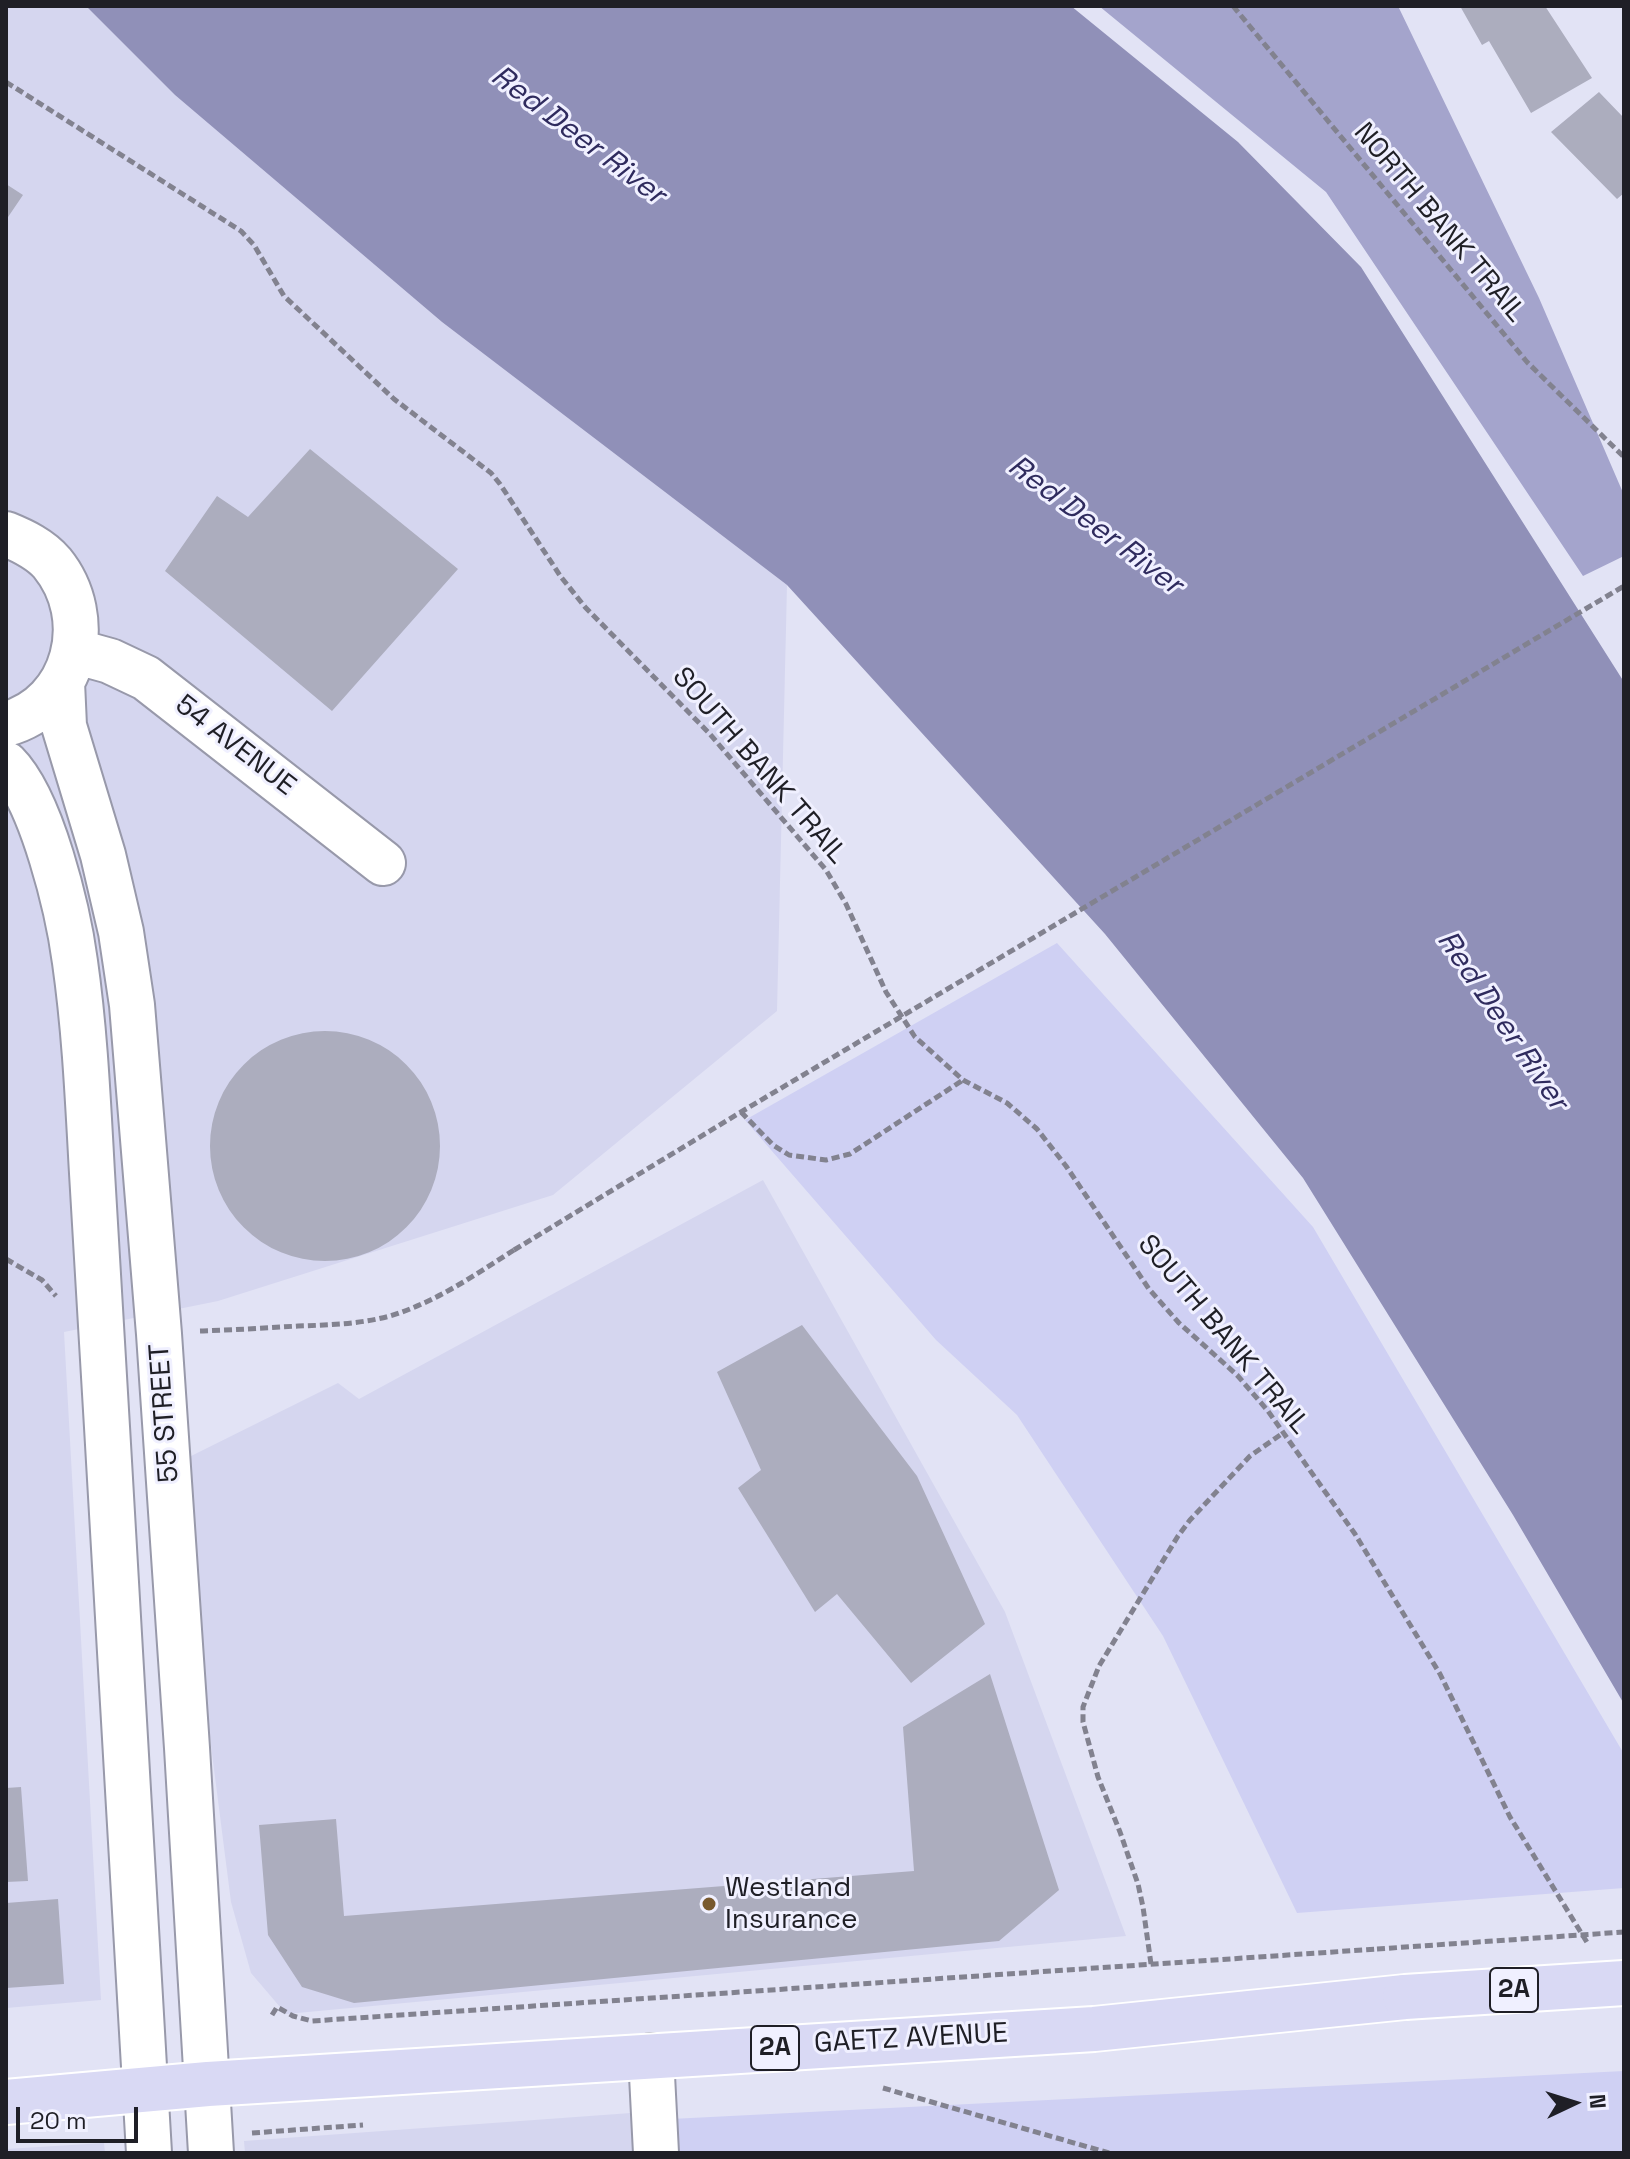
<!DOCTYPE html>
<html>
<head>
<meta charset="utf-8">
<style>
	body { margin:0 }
	#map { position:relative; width:1630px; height:2159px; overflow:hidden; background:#e2e3f5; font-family:"Space Grotesk",sans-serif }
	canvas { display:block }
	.frame { position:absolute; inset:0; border:8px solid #1f1f26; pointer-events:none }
	.north { position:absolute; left:1534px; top:2063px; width:80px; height:80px; -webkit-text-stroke:6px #f0f0ff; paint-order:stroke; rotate:86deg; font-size:22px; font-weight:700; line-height:32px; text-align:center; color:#1f1f26 }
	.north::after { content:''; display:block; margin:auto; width:28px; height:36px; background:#1f1f26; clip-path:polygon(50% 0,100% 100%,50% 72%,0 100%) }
	.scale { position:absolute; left:16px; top:2107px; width:122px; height:36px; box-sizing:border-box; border:4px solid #1f1f26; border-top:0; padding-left:10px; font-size:24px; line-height:28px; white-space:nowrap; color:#1f1f26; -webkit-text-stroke:6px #f0f0ff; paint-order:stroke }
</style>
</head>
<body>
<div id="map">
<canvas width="1630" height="2159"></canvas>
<div class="frame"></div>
<div class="north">N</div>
<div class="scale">20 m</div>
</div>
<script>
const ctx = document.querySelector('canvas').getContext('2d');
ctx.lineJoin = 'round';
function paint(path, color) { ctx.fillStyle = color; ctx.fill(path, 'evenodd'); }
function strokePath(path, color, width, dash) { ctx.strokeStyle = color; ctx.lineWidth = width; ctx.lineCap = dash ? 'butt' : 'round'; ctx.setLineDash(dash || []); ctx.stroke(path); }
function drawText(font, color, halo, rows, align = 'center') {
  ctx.font = font + ' "Space Grotesk",sans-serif'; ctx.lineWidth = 6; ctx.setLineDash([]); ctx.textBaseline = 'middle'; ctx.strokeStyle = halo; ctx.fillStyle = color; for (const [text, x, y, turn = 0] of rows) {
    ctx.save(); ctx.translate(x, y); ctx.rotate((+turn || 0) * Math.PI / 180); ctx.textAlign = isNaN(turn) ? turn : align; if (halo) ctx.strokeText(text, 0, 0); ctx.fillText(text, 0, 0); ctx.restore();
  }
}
paint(new Path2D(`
	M6 6H86L175 95 442 322 787 585 777 1011 553 1195 218 1301 64 1332 101 2000 6 2008Z
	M763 1180 1005 1612 1126 1936 286 2014 251 1973 231 1902 175 1464 338 1383 359 1399Z
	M631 2113 671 2119 673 2153H245L244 2141Z
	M104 2143 105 2153H6V2149Z`), '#d5d6ef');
paint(new Path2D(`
	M1057 943 1313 1227 1624 1754V1888L1297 1913 1163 1636 1017 1415 936 1340 745 1120Z
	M1624 2071V2153H673L671 2119Z`), '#cfd0f3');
paint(new Path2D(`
	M1099 6H1398L1539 298 1624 495V556L1583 576 1326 192Z`), '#a4a4cc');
paint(new Path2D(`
	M86 6H1071L1238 142 1361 267 1624 682V1704L1513 1515 1303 1178 1105 934 787 585 442 322 175 95Z`), '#9090b8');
paint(new Path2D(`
	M1460 6H1545L1592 78 1531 113 1489 41 1482 45Z
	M1599 92 1624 118V193L1617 199 1551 132Z
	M6 184 23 195 6 220Z
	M310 449 458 569 332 711 165 571 217 496 248 517Z
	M210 1146a115 115 0 1 1 230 0a115 115 0 1 1-230 0Z
	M802 1325 917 1476 985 1624 911 1683 837 1594 815 1612 738 1488 761 1470 717 1372Z
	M990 1674 1059 1890 999 1941 354 2003 302 1987 268 1935 259 1825 336 1819 344 1916 914 1871 903 1727Z
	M21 1787 28 1881 6 1882V1788Z
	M58 1899 64 1984 6 1988V1903Z`), '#acadbe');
const minor = new Path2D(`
	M6 534C23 541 40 549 52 563 97 618 76 705 6 724
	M74 651 110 661 146 678 383 863
	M62 682 64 726 103 855 121 932 132 1005 159 1334 187 1748 211 2153
	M6 764C42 800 68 910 75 962 85 1032 88 1102 92 1173 97 1257 102 1342 107 1427 119 1669 133 1911 149 2153
	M651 2056 656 2153`);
const major = new Path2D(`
	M6 2102 208 2084 1094 2029 1405 1997`);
strokePath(minor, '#9899aa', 48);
strokePath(major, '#fff', 48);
strokePath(new Path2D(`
	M1233 6 1527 362 1624 457
	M6 82 241 231 254 245 284 296 394 399 491 473 500 484 561 577 585 607 709 733 826 870 846 904 886 992 915 1037 963 1080 1007 1103 1037 1129 1066 1166 1149 1289 1179 1323 1237 1375 1268 1411 1355 1534 1440 1674 1510 1817 1588 1944
	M741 1112 773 1145 789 1155 826 1160 850 1154 963 1080
	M6 1259 42 1280 56 1296
	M200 1331C233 1330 266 1328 298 1326 329 1325 360 1324 390 1316 436 1302 475 1275 514 1250
	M1151 1964 1143 1907 1138 1884 1120 1832 1098 1777 1083 1722V1707L1099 1666 1178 1536 1190 1520 1250 1456 1283 1433
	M272 2015 277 2007 293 2016 312 2021 1377 1949
	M883 2088 1109 2153
	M252 2133 363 2125`), '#82828f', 5, [8, 4]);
strokePath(minor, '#fff', 44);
strokePath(major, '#d9d9f4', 44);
const majorBridge = new Path2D(`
	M1405 1997 1624 1983`);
strokePath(majorBridge, '#fff', 48, []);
strokePath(new Path2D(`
	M514 1250 741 1112 1624 586
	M1377 1949 1624 1932`), '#82828f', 5, [8, 4]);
strokePath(majorBridge, '#d9d9f4', 44);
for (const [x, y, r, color] of [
	[709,1904,8,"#78592e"]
]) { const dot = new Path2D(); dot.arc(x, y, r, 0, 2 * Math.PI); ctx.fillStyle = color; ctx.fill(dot); strokePath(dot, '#f0f0ff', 3); }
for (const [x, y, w] of [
	[1514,1990,48],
	[775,2048,48]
]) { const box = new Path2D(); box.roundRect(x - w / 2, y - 22, w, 44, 6); ctx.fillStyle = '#f0f0ff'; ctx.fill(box); strokePath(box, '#1f1f26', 2); }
drawText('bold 26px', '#1f1f26', null, [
	["2A",1514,1990],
	["2A",775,2048]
]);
drawText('28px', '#1f1f26', '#f0f0ff', [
	["NORTH BANK TRAIL",1439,223,50],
	["54 AVENUE",235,746,38],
	["SOUTH BANK TRAIL",759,766,49],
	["SOUTH BANK TRAIL",1223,1335,50],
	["55 STREET",165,1413,-94],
	["GAETZ AVENUE",911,2039,-3]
]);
drawText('28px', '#1f1f26', '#f0f0ff', [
	["Westland",725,1888],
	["Insurance",725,1920]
], 'left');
drawText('italic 30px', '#2f2b5e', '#f0f0ff', [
	["Red Deer River",578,136,37],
	["Red Deer River",1095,526,37],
	["Red Deer River",1502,1021,56]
]);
</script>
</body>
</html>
